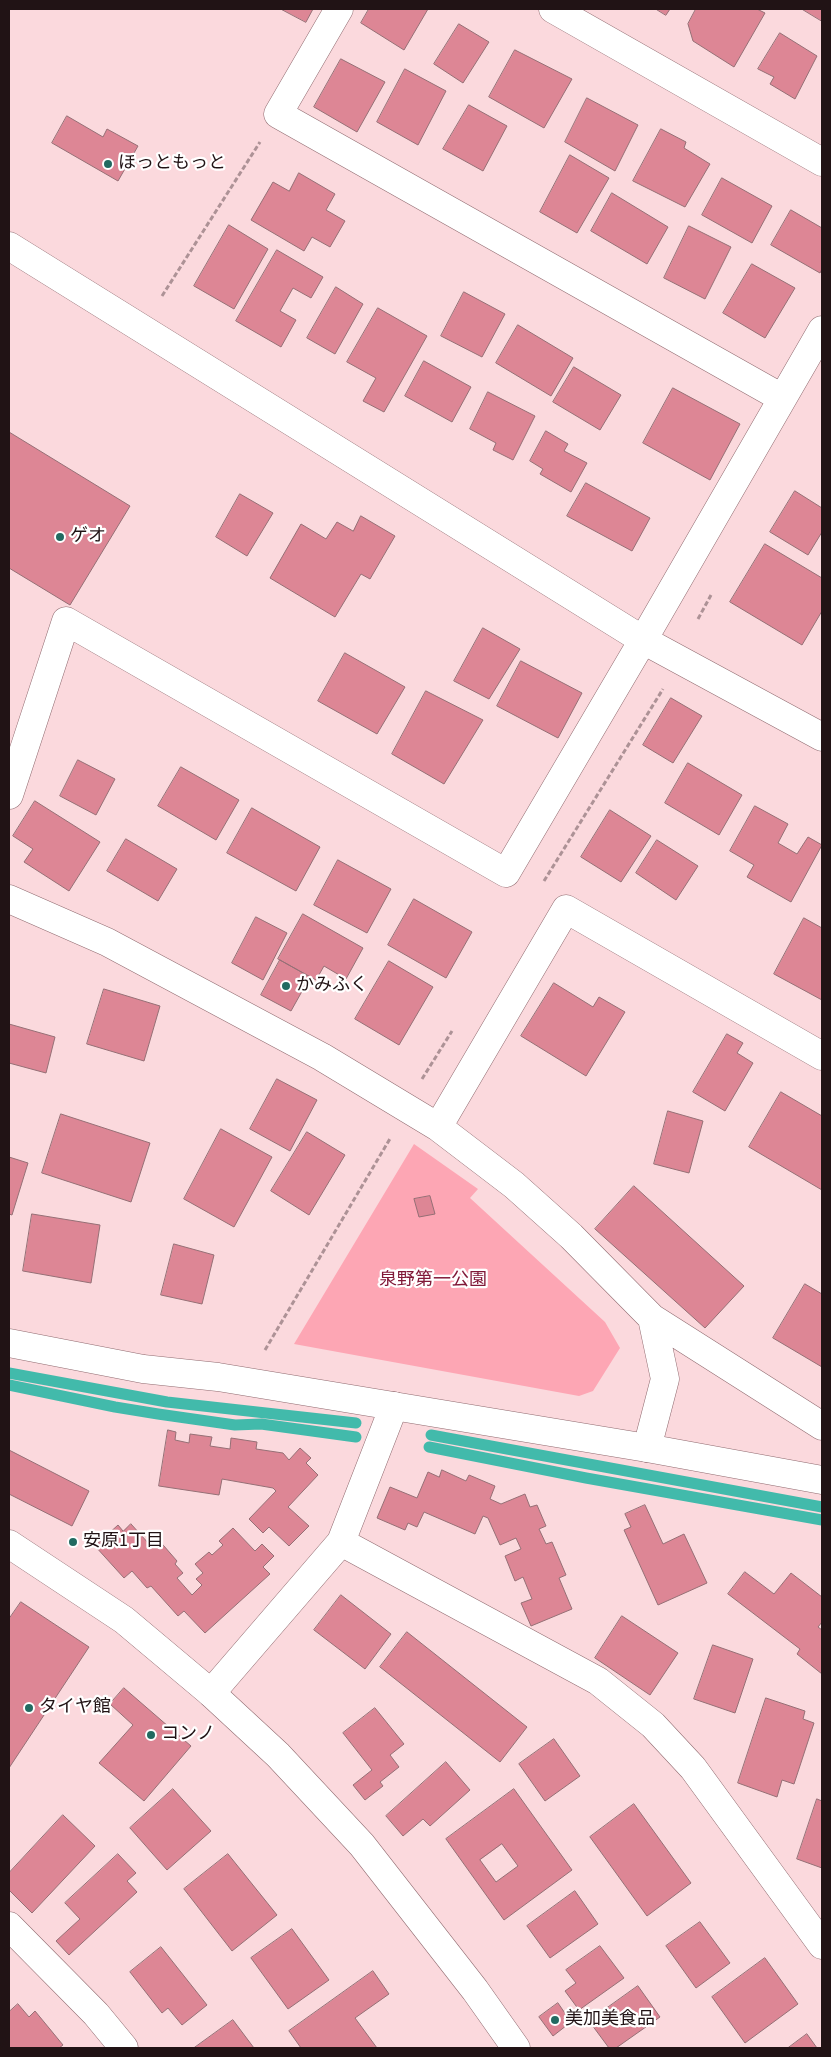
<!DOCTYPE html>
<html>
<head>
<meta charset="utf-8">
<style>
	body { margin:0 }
	#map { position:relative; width:831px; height:2057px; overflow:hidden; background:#fbd9dd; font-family:"Source Sans 3",sans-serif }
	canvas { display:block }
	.frame { position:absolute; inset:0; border:10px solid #211315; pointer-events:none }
</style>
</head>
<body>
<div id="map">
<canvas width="831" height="2057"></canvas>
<div class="frame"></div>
</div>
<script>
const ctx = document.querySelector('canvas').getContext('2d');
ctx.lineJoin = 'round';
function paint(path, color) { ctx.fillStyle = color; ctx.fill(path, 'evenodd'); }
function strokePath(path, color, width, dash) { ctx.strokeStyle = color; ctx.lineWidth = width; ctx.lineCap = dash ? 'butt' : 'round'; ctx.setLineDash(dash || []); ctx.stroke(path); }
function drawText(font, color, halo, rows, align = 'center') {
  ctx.font = font + ' "Source Sans 3","Noto Sans JP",sans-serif'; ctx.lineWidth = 4.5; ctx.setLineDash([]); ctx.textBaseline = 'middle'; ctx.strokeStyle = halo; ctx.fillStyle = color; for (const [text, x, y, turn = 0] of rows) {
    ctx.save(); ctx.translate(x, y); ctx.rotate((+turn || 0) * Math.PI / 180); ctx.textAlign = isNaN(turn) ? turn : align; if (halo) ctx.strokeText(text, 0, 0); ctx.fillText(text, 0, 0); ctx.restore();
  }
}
paint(new Path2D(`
	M414 1144 478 1189 470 1198 605 1322 620 1348 593 1391 579 1396 294 1344Z`), '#fda6b4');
strokePath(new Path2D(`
	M9 1373 167 1402 356 1423
	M9 1385 115 1407 158 1414 235 1425 261 1424 356 1437
	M431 1435 822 1507
	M429 1447 586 1478 822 1520`), '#42baab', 11);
const building = new Path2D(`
	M281 9H313L306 22Z
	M369 9H428L404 50 361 23Z
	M656 9H670L666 15Z
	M696 9H757L765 13 734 67 693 41 688 24Z
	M802 9H822V21Z
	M459 24 489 42 463 83 434 64Z
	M780 33 817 56 795 99 770 84 774 77 758 69Z
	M515 50 572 79 544 128 489 97Z
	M341 59 385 82 357 132 314 107Z
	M405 69 446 91 418 145 377 122Z
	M587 98 638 125 615 171 565 142Z
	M469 105 507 126 483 171 443 149Z
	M67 116 103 137 107 129 138 146 118 181 52 143Z
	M661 129 686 142 684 148 710 164 685 207 633 181Z
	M570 155 609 178 577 233 540 212Z
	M299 173 335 194 326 210 345 221 330 247 312 237 304 251 251 220 273 182 289 191Z
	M722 178 772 206 752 243 702 215Z
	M612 193 668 227 647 264 591 231Z
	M791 210 822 228V269L820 273 771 245Z
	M229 225 268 249 234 309 194 286Z
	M689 226 731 247 705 299 664 278Z
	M277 250 323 277 311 298 293 288 280 311 296 320 281 347 236 321Z
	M752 264 795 288 765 338 723 313Z
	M336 287 363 304 335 354 307 338Z
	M464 292 505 314 482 357 441 336Z
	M378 308 427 336 384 412 363 401 376 378 347 362Z
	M518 325 573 358 551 396 496 363Z
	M424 361 471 387 452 422 405 396Z
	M574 367 621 395 600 430 553 402Z
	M673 388 740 424 710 480 643 443Z
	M488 392 535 416 513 460 493 450 496 443 470 429Z
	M546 431 568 444 564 451 587 463 571 492 540 474 543 469 530 461Z
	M9 432 130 506 70 605 9 568Z
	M586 483 650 518 632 551 567 516Z
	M795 491 822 508V532L808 555 770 532Z
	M240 494 273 513 247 556 216 537Z
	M361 516 395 536 370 579 361 574 335 617 270 578 301 524 326 539 337 522 353 531Z
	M765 544 822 578V611L802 645 730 602Z
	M483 628 520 649 489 699 454 681Z
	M345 653 405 687 377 734 318 701Z
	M521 661 582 693 558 738 497 706Z
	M426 691 483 720 444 784 392 754Z
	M671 698 702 716 673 763 643 745Z
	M78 760 115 779 96 815 60 796Z
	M688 763 742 795 719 835 665 803Z
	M181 767 239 800 216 840 158 806Z
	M35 801 100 842 69 891 24 862 33 849 13 836Z
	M755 806 788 824 778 843 797 854 808 837 822 845 791 902 747 877 754 865 730 851Z
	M252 808 320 847 296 891 227 853Z
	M610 810 651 836 621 882 581 857Z
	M126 839 177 869 158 901 107 871Z
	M657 840 698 866 676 900 636 873Z
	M338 860 391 889 367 933 314 905Z
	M414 899 472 932 446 978 388 945Z
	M303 914 363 948 346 979 324 966 316 980 278 959Z
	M256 917 287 933 263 980 232 963Z
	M804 918 822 928V1000L774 974Z
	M280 960 310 977 291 1011 261 995Z
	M389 961 433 987 399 1045 355 1019Z
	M554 983 593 1007 599 997 625 1012 586 1076 521 1036Z
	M104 989 160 1006 144 1061 87 1044Z
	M9 1024 55 1037 46 1073 9 1063Z
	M727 1034 743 1043 737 1053 753 1063 725 1111 693 1092Z
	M277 1079 317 1100 290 1151 250 1129Z
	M781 1092 822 1116V1190L749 1147Z
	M668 1111 703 1121 689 1173 654 1164Z
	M61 1114 150 1143 131 1202 42 1173Z
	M221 1129 272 1157 234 1227 184 1199Z
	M307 1132 345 1155 309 1215 271 1191Z
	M9 1157 28 1163 12 1215 9 1214Z
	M634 1186 744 1286 705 1328 595 1229Z
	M430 1196 435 1214 419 1217 414 1199Z
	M32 1214 100 1225 91 1283 23 1271Z
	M174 1244 214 1255 202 1304 161 1295Z
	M805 1284 822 1294V1367L773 1338Z
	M168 1430 176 1432 175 1440 189 1443 190 1434 212 1437 210 1446 230 1449 231 1438 257 1442 256 1449 283 1453 289 1460 300 1448 311 1458 306 1463 318 1475 288 1507 309 1526 289 1546 269 1527 263 1533 249 1519 276 1491 273 1488 222 1479 219 1495 159 1486Z
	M9 1450 89 1491 72 1526 9 1494Z
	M442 1470 466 1481 469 1475 495 1486 490 1499 501 1504 525 1494 530 1507 537 1505 546 1526 539 1529 546 1544 552 1542 566 1575 559 1578 572 1609 531 1626 521 1603 532 1599 523 1577 515 1581 505 1556 521 1549 516 1538 500 1545 488 1518 483 1516 475 1534 424 1512 417 1527 408 1523 405 1530 377 1518 390 1487 417 1498 428 1472 439 1477Z
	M645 1505 663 1544 684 1534 707 1583 658 1605 624 1530 631 1527 625 1514Z
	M131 1524 150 1545 157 1538 177 1561 175 1564 183 1573 177 1578 192 1595 202 1585 196 1579 203 1573 195 1564 209 1552 212 1555 223 1545 219 1541 233 1528 255 1551 262 1544 274 1556 263 1567 270 1574 205 1633 184 1611 178 1616 151 1586 147 1588 132 1571 124 1578 95 1546 118 1525 123 1531Z
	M745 1572 774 1594 791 1573 822 1597V1622L818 1627 822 1630V1674L797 1654 800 1649 728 1594Z
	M341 1595 391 1634 365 1669 314 1630Z
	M21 1602 89 1647 9 1768V1619Z
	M622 1616 678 1653 650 1695 595 1658Z
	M407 1632 527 1727 500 1762 380 1667Z
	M713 1645 753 1659 735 1713 694 1699Z
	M124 1688 191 1746 144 1801 99 1763 133 1725 110 1704Z
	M766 1698 805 1711 803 1719 814 1723 794 1784 782 1780 777 1797 738 1783Z
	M375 1708 404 1744 390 1755 399 1767 380 1782 383 1786 365 1800 353 1785 372 1770 343 1733Z
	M554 1739 580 1776 545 1801 519 1764Z
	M446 1762 470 1790 430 1826 423 1819 403 1836 386 1816Z
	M173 1789 211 1831 167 1870 130 1828Z
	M514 1789 572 1870 504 1920 446 1839ZM502 1844 518 1866 496 1882 480 1860Z
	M817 1799 822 1801V1868L797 1859Z
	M634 1804 691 1883 647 1916 590 1837Z
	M63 1815 95 1846 32 1913 9 1890V1873Z
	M118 1854 136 1873 127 1881 137 1892 69 1955 56 1941 80 1919 65 1903Z
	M228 1854 277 1915 232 1951 184 1889Z
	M575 1891 598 1924 550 1958 527 1926Z
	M700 1922 730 1963 696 1988 666 1946Z
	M292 1929 329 1980 288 2009 251 1958Z
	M600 1946 624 1978 579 2010 565 1991 576 1983 566 1970Z
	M161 1947 207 2005 182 2025 168 2008 162 2013 130 1972Z
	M765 1958 798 2004 745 2043 712 1997Z
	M373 1971 389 1994 355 2018 377 2048H301L289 2031Z
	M638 1986 660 2017 616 2048H609L589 2021Z
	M558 2003 571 2022 553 2036 539 2017Z
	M18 2004 29 2017 35 2011 63 2045 59 2048H9V2012Z
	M233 2020 254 2048H194Z
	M807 2034 817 2048H788Z`);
paint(building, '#dd8695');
strokePath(building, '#956f75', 1);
const minor = new Path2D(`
	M339 9 278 114 782 398
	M553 9 822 162
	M9 795 66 621 506 873 643 640 822 330
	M9 899 107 942 322 1057 438 1127 514 1185 571 1236 652 1318 665 1379 647 1448
	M438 1127 566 909 822 1056
	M652 1318 822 1426
	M341 1542 598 1681 653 1725 693 1768 822 1945
	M211 1693 341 1542 394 1406
	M9 1926 96 2014 124 2048`);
const tertiary = new Path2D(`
	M9 246 643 640 822 737
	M9 1343 143 1369 218 1377 647 1448 822 1480
	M9 1544 124 1620 211 1693 278 1755 362 1845 475 1990 516 2048`);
strokePath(minor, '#906b70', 29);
strokePath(tertiary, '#906b70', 29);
strokePath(new Path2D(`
	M162 296 260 142
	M698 619 711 595
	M544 881 663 689
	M422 1079 452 1031
	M265 1350 391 1137`), '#ad9296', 3, [5, 2.5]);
strokePath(minor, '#fff', 28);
strokePath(tertiary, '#fff', 28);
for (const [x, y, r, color] of [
	[108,164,5,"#226a61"],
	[60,537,5,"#226a61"],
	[286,986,5,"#226a61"],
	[73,1542,5,"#226a61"],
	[29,1708,5,"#226a61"],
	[151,1735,5,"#226a61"],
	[555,2020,5,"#226a61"]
]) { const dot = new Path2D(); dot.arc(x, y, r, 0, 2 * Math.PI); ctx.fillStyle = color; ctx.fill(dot); strokePath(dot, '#fff', 2); }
drawText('18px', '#211315', '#fff', [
	["ほっともっと",118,164],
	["ゲオ",70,537],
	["かみふく",296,986],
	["安原1丁目",83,1542],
	["タイヤ館",39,1708],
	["コンノ",161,1735],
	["美加美食品",565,2020]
], 'left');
drawText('18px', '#801938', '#fff', [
	["泉野第一公園",433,1281]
]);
</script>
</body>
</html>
